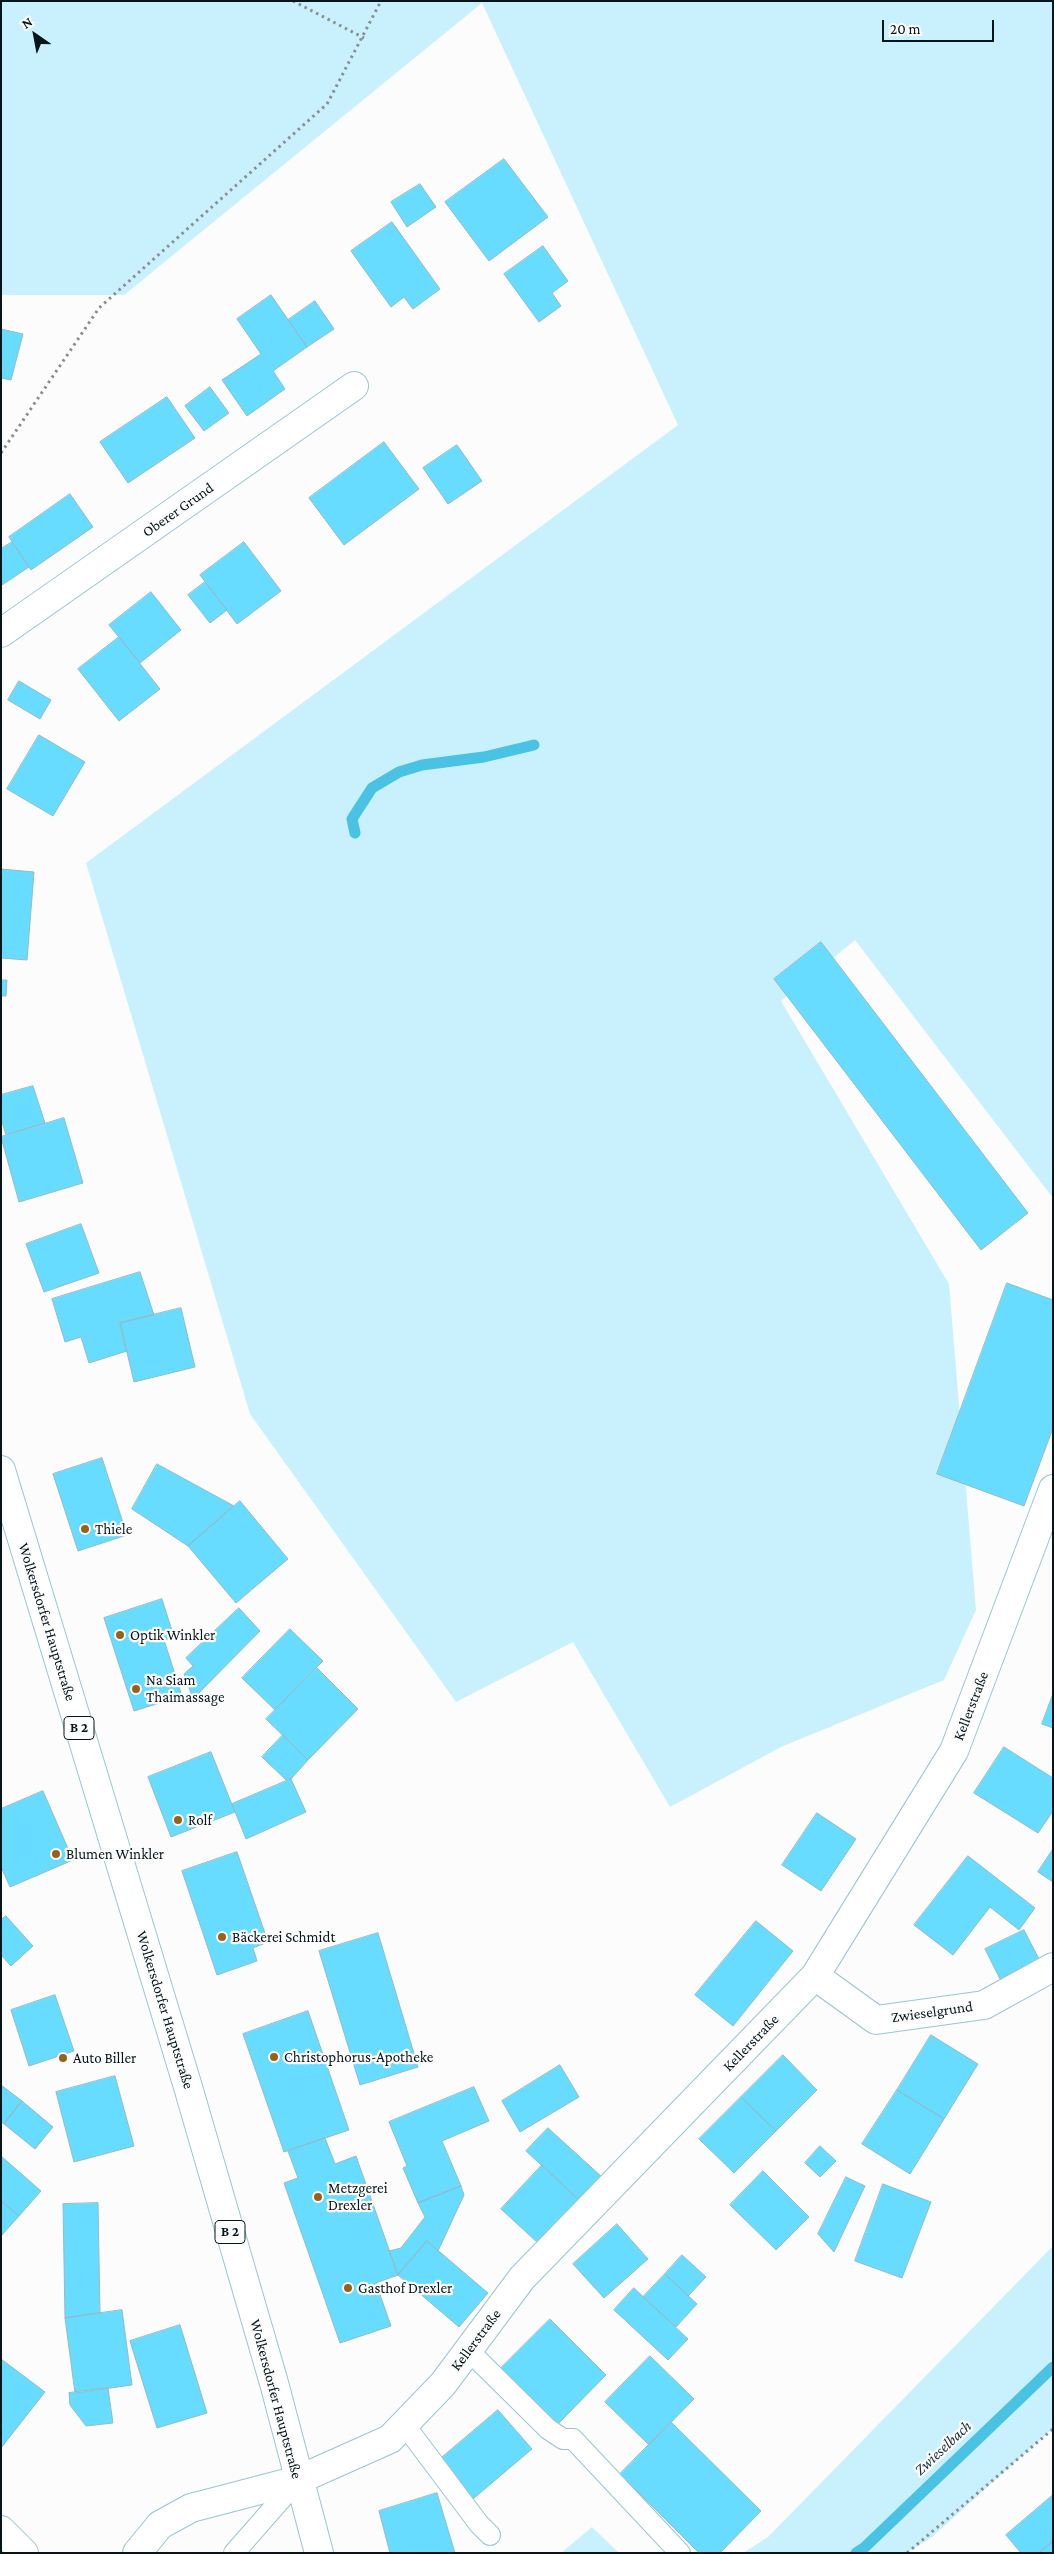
<!DOCTYPE html>
<html>
<head>
<meta charset="utf-8">
<style>
	body { margin:0 }
	#map { position:relative; width:1054px; height:2554px; overflow:hidden; background:#fcfcfc; font-family:"Crimson Pro",serif }
	canvas { display:block }
	.frame { position:absolute; inset:0; border:2px solid #05151a; pointer-events:none }
	.north { position:absolute; left:10px; top:10px; width:50px; height:50px; -webkit-text-stroke:4px #fcfcfc; paint-order:stroke; rotate:327deg; font-size:14px; font-weight:700; line-height:20px; text-align:center; color:#05151a }
	.north::after { content:''; display:block; margin:auto; width:18px; height:22px; background:#05151a; clip-path:polygon(50% 0,100% 100%,50% 72%,0 100%) }
	.scale { position:absolute; left:882px; top:20px; width:112px; height:22px; box-sizing:border-box; border:2px solid #05151a; border-top:0; padding-left:6px; font-size:15px; line-height:18px; white-space:nowrap; color:#05151a; -webkit-text-stroke:4px #fcfcfc; paint-order:stroke }
</style>
</head>
<body>
<div id="map">
<canvas width="1054" height="2554"></canvas>
<div class="frame"></div>
<div class="north">N</div>
<div class="scale">20 m</div>
</div>
<script>
const ctx = document.querySelector('canvas').getContext('2d');
ctx.lineJoin = 'round';
function paint(path, color) { ctx.fillStyle = color; ctx.fill(path, 'evenodd'); }
function strokePath(path, color, width, dash) { ctx.strokeStyle = color; ctx.lineWidth = width; ctx.lineCap = dash ? 'butt' : 'round'; ctx.setLineDash(dash || []); ctx.stroke(path); }
function drawText(font, color, halo, rows, align = 'center') {
  ctx.font = font + ' "Crimson Pro",serif'; ctx.lineWidth = 4.5; ctx.setLineDash([]); ctx.textBaseline = 'middle'; ctx.strokeStyle = halo; ctx.fillStyle = color; for (const [text, x, y, turn = 0] of rows) {
    ctx.save(); ctx.translate(x, y); ctx.rotate((+turn || 0) * Math.PI / 180); ctx.textAlign = isNaN(turn) ? turn : align; if (halo) ctx.strokeText(text, 0, 0); ctx.fillText(text, 0, 0); ctx.restore();
  }
}
paint(new Path2D(`
	M1 1H1053V1198L855 940 781 1001 949 1284 976 1610 944 1680 781 1747 670 1807 573 1642 456 1702 250 1414 86 863 678 425 482 3 124 295H1Z
	M1053 2246V2428L931 2538 906 2553H743L768 2537Z
	M592 2527 619 2553H561Z`), '#c9f0fd');
strokePath(new Path2D(`
	M355 833 352 819 372 788 399 772 422 765 484 757 534 745
	M856 2553 865 2547 1053 2367`), '#49c2e3', 11);
const building = new Path2D(`
	M504 159 548 217 489 261 445 202Z
	M420 184 436 207 407 227 391 202Z
	M392 222 440 289 413 309 404 297 391 307 351 251Z
	M543 246 568 281 552 293 561 306 539 322 504 274Z
	M271 295 307 347 273 371 285 389 247 416 222 380 261 354 237 319Z
	M315 301 334 329 307 347 288 320Z
	M1 329 23 334 11 380 1 378Z
	M210 387 229 413 204 431 185 406Z
	M167 397 195 438 128 483 100 442Z
	M384 442 419 489 344 545 309 498Z
	M457 445 482 481 448 504 423 468Z
	M70 494 93 527 31 570 9 537Z
	M12 542 29 567 2 585 1 549Z
	M244 542 281 591 237 624 200 575Z
	M205 582 227 610 210 623 188 595Z
	M151 592 181 630 140 663 109 625Z
	M119 637 160 689 119 721 78 669Z
	M19 681 51 700 40 719 8 700Z
	M39 735 85 762 53 816 7 789Z
	M1 869 34 872 27 960 1 958Z
	M821 942 1028 1213 981 1250 774 979Z
	M1 980H7L6 996H1Z
	M33 1086 45 1123 6 1135 1 1118V1095Z
	M64 1118 83 1183 19 1202 1 1137Z
	M81 1224 99 1273 44 1292 26 1244Z
	M140 1272 154 1315 120 1323 127 1351 89 1363 81 1337 65 1342 52 1299Z
	M1007 1283 1053 1300V1428L1024 1506 937 1474Z
	M181 1308 195 1367 134 1382 120 1323Z
	M102 1458 127 1535 78 1551 53 1474Z
	M157 1464 234 1506 188 1546 132 1509Z
	M240 1501 288 1559 236 1603 188 1546Z
	M162 1599 174 1637 164 1640 182 1696 134 1711 104 1618Z
	M239 1608 260 1631 193 1699 184 1674 193 1666 186 1658Z
	M290 1629 323 1661 275 1710 242 1678Z
	M317 1668 358 1709 308 1760 266 1719Z
	M1053 1694V1728L1042 1724Z
	M283 1735 308 1760 291 1779 286 1780 262 1757Z
	M1004 1747 1053 1778V1811L1038 1833 974 1793Z
	M211 1752 235 1812 171 1837 148 1777Z
	M291 1779 306 1812 246 1839 232 1804Z
	M43 1791 73 1860 10 1887 1 1867V1809Z
	M817 1813 856 1839 821 1891 782 1865Z
	M1053 1849V1882L1038 1872Z
	M237 1852 268 1942 253 1948 257 1961 217 1975 182 1871Z
	M968 1856 1035 1908 1019 1930 990 1907 953 1955 914 1925Z
	M6 1916 33 1946 11 1966 1 1955V1920Z
	M756 1921 793 1951 733 2026 695 1995Z
	M1024 1930 1039 1959 1000 1979 985 1949Z
	M378 1933 418 2067 360 2085 319 1951Z
	M55 1995 74 2051 29 2066 11 2010Z
	M308 2011 349 2130 284 2152 243 2034Z
	M931 2035 978 2064 944 2119 897 2090Z
	M783 2055 817 2090 776 2131 741 2097Z
	M560 2065 579 2097 520 2132 502 2101Z
	M115 2076 134 2146 74 2162 56 2092Z
	M1 2085 22 2101 4 2124 1 2122Z
	M474 2087 489 2121 442 2141 461 2186 418 2203 403 2168 407 2166 389 2122Z
	M897 2090 944 2119 910 2174 862 2144Z
	M741 2097 776 2131 734 2173 699 2139Z
	M22 2101 53 2127 35 2149 4 2124Z
	M548 2128 602 2177 580 2201 526 2151Z
	M325 2138 335 2164 356 2156 398 2275 376 2283 391 2326 340 2343 284 2183 298 2178 288 2151Z
	M820 2146 836 2161 820 2177 805 2163Z
	M1 2156 41 2191 19 2216 1 2201Z
	M542 2165 580 2201 539 2244 501 2209Z
	M763 2171 809 2217 776 2250 730 2205Z
	M846 2177 865 2186 834 2252 818 2234Z
	M883 2184 931 2202 902 2278 855 2261Z
	M461 2186 464 2195 438 2251 427 2241 398 2275 389 2251 401 2248 425 2217 418 2203Z
	M1 2201 19 2216 1 2236Z
	M98 2203 100 2313 65 2318 63 2204Z
	M617 2224 648 2259 604 2298 573 2264Z
	M427 2241 488 2293 459 2327 398 2275Z
	M682 2255 706 2277 688 2296 665 2274Z
	M665 2274 697 2304 676 2327 643 2297Z
	M634 2288 688 2339 668 2360 614 2310Z
	M122 2310 132 2385 75 2393 65 2318Z
	M550 2319 606 2375 557 2425 500 2369Z
	M180 2325 207 2413 157 2428 130 2341Z
	M650 2356 694 2399 649 2445 605 2402Z
	M1 2359 45 2392 1 2448Z
	M108 2388 113 2423 86 2426 70 2405 69 2393Z
	M498 2410 532 2449 473 2499 439 2460Z
	M671 2422 761 2511 720 2553H699L620 2474Z
	M437 2493 455 2553H390L379 2511Z
	M1053 2495V2541L1039 2553H1021L1006 2535Z
	M1053 2541V2553H1039Z`);
paint(building, '#67dcfe');
strokePath(building, '#91bbc9', 1);
const service = new Path2D(`
	M468 2350 548 2429 563 2439H573L680 2553
	M404 2424 479 2524 490 2535
	M234 2553 298 2480`);
const minor = new Path2D(`
	M1 633 354 386
	M815 1976 876 2020 984 2005 1053 1967
	M298 2480 390 2439 443 2384 522 2278 815 1976 954 1751 1053 1489
	M1 2530 24 2553`);
const tertiary = new Path2D(`
	M137 2553 160 2525 191 2508 298 2480`);
const primary = new Path2D(`
	M1 1470 188 2087 274 2383 319 2553`);
strokePath(service, '#9ac4d2', 22);
strokePath(minor, '#9ac4d2', 30);
strokePath(tertiary, '#9ac4d2', 30);
strokePath(primary, '#9ac4d2', 30);
strokePath(new Path2D(`
	M293 1 364 38
	M1 453 99 308 327 104 381 1
	M907 2553 1053 2429`), '#878f91', 3, [2.5, 4]);
strokePath(service, '#fff', 20);
strokePath(minor, '#fff', 28);
strokePath(tertiary, '#fff', 28);
strokePath(primary, '#fff', 28);
for (const [x, y, r, color] of [
	[85,1529,5,"#976218"],
	[120,1635,5,"#976218"],
	[136,1689,5,"#976218"],
	[178,1820,5,"#976218"],
	[56,1854,5,"#976218"],
	[222,1937,5,"#976218"],
	[274,2057,5,"#976218"],
	[63,2058,5,"#976218"],
	[318,2197,5,"#976218"],
	[348,2288,5,"#976218"]
]) { const dot = new Path2D(); dot.arc(x, y, r, 0, 2 * Math.PI); ctx.fillStyle = color; ctx.fill(dot); strokePath(dot, '#fcfcfc', 2); }
for (const [x, y, w] of [
	[79,1728,30],
	[230,2232,30]
]) { const box = new Path2D(); box.roundRect(x - w / 2, y - 11.5, w, 23, 4); ctx.fillStyle = '#fcfcfc'; ctx.fill(box); strokePath(box, '#05151a', 1); }
drawText('bold 14px', '#05151a', null, [
	["B 2",79,1728],
	["B 2",230,2232]
]);
drawText('15px', '#05151a', '#fcfcfc', [
	["Oberer Grund",178,510,-35],
	["Wolkersdorfer Hauptstraße",47,1622,73],
	["Kellerstraße",971,1706,-69],
	["Wolkersdorfer Hauptstraße",165,2010,73],
	["Zwieselgrund",932,2012,-8],
	["Kellerstraße",751,2043,-46],
	["Kellerstraße",476,2340,-53],
	["Wolkersdorfer Hauptstraße",276,2399,75]
]);
drawText('15px', '#05151a', '#fcfcfc', [
	["Thiele",95,1529],
	["Optik Winkler",130,1635],
	["Na Siam",146,1680],
	["Thaimassage",146,1697],
	["Rolf",188,1820],
	["Blumen Winkler",66,1854],
	["Bäckerei Schmidt",232,1937],
	["Christophorus-Apotheke",284,2057],
	["Auto Biller",73,2058],
	["Metzgerei",328,2188],
	["Drexler",328,2205],
	["Gasthof Drexler",358,2288]
], 'left');
drawText('italic 16px', '#1c3137', '#fcfcfc', [
	["Zwieselbach",943,2448,-43]
]);
</script>
</body>
</html>
